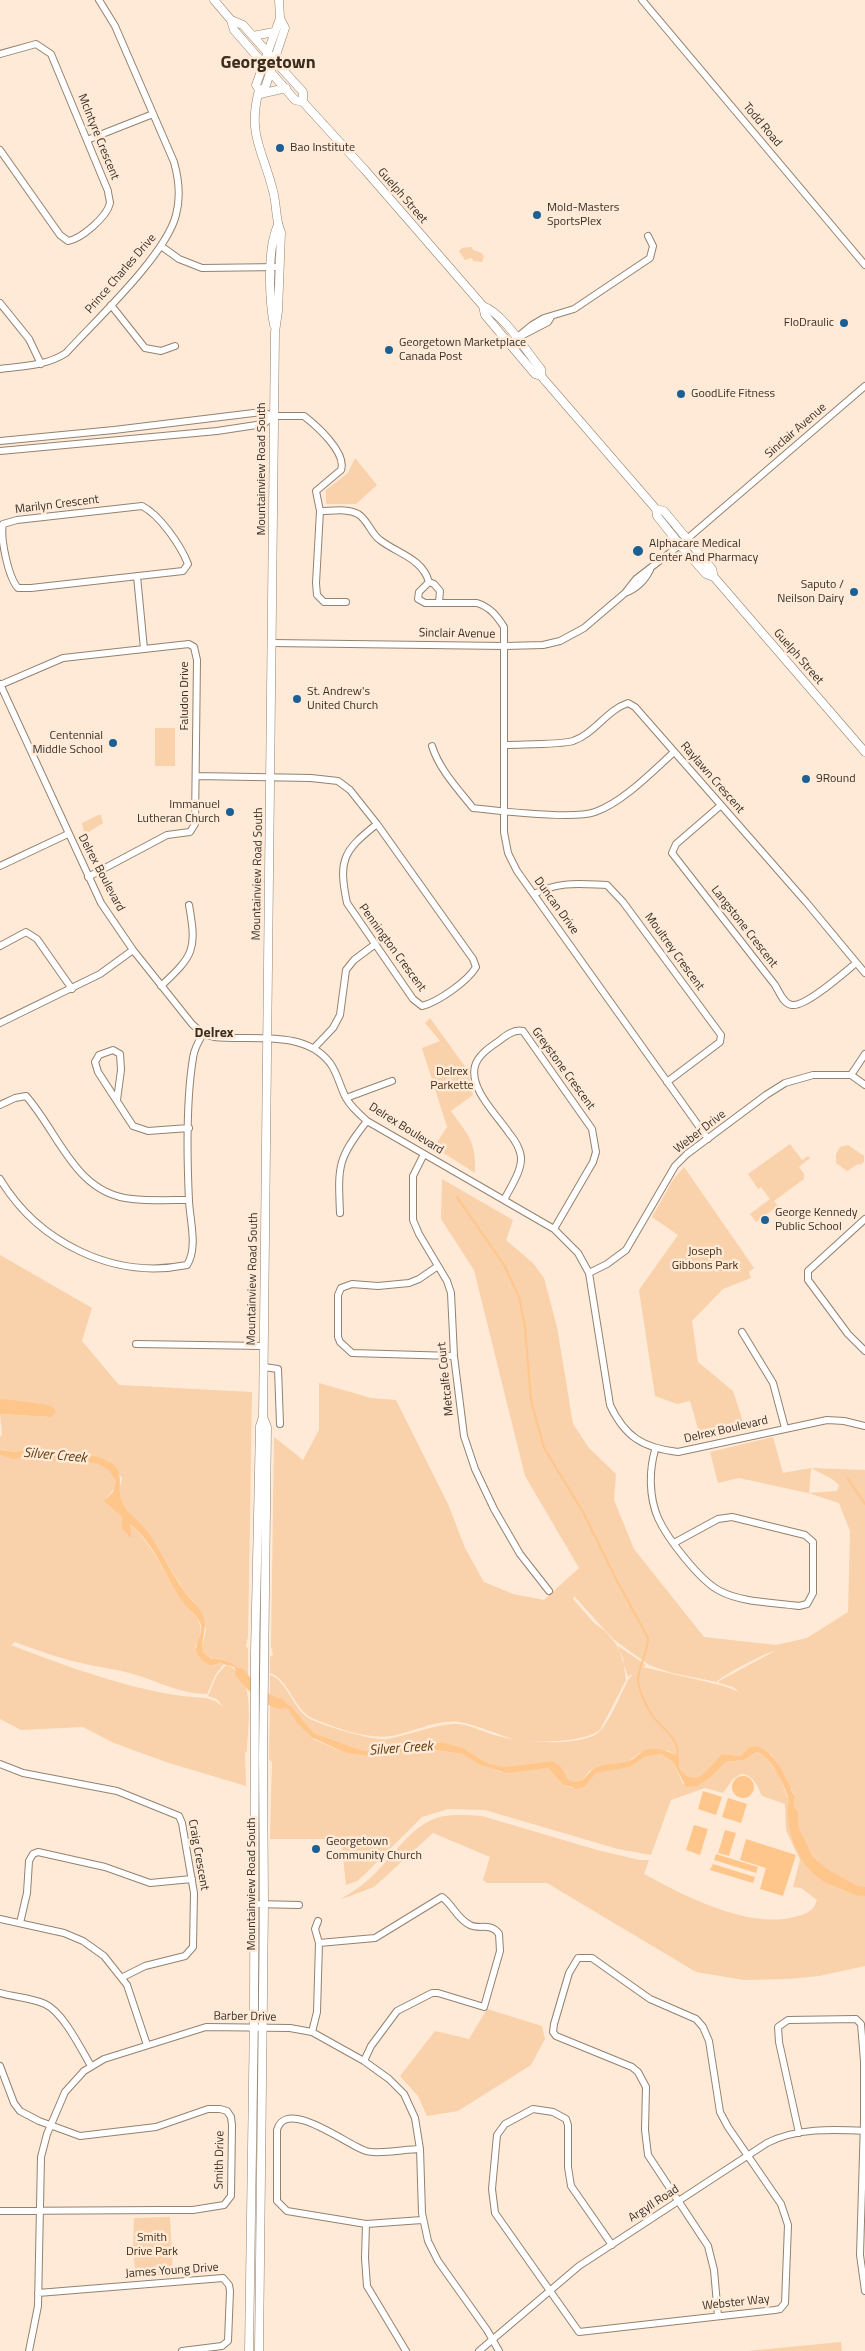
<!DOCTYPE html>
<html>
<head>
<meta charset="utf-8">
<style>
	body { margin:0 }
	canvas { display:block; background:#feead6 }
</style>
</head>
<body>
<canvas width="865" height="2351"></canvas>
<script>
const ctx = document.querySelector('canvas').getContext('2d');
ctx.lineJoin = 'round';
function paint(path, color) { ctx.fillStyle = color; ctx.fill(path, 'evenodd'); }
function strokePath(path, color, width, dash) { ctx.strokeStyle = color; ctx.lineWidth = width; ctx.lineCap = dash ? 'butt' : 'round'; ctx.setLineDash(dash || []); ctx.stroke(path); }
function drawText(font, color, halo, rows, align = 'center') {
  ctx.font = font + ' "Titillium Web",sans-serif'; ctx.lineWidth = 5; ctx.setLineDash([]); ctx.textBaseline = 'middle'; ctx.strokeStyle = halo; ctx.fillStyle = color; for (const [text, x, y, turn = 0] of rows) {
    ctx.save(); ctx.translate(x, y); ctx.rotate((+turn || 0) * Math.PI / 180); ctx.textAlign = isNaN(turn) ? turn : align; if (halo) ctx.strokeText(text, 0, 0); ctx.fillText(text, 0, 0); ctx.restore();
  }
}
paint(new Path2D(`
	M472 247 473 250 482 253 484 257 482 262 473 261 472 258 465 260 459 251 462 248Z
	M355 458 377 485 356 504H326V490L348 473Z
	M155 728H175V766H155Z
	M98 815H101L103 823 87 833 84 832 82 823Z
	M430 1018 469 1072 470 1086 473 1095 451 1111C469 1137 476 1140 475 1173L434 1147 447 1127 422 1048 440 1041 425 1023Z
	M790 1144 802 1160 808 1156 810 1158 799 1167 804 1174V1179L774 1201 778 1206 756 1222 750 1214 770 1199 761 1187 758 1189 748 1174Z
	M848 1145 864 1156V1162L860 1165 858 1164 847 1171 836 1163V1154L840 1147Z
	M684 1167 754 1268 749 1272 751 1278 723 1289 692 1321 698 1362 733 1391 745 1428 701 1439 690 1401 677 1404 655 1396 639 1290 678 1235 652 1217 673 1180Z
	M442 1179 513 1220 506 1240 533 1263 544 1278 557 1327 573 1424 589 1448 616 1474 614 1500 634 1549 704 1637 776 1645 807 1638 848 1612 850 1531 839 1503 808 1493 739 1478 718 1483 710 1452 773 1437 783 1473 811 1468 865 1470V1887L856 1885 826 1869 813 1857 799 1828 798 1811 794 1807 795 1796 776 1761 771 1754 748 1748 740 1756 722 1754C709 1766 697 1791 679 1768V1759L676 1755 669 1751 652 1749 639 1753 628 1762 589 1771 583 1780 574 1782C567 1780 559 1767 552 1761L504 1767 487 1763 463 1748 442 1742 374 1751 361 1750 314 1733 290 1705 270 1699V1675C287 1680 293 1710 310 1719 324 1726 373 1741 387 1739 410 1735 431 1725 454 1724 466 1723 482 1731 494 1735 519 1742 571 1747 595 1735 607 1729 621 1693 628 1680L633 1674 643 1667 724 1686 739 1692 733 1687 719 1683V1681L775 1651C771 1650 720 1676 717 1682L672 1673 649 1665 613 1639 574 1596 573 1599 594 1623 604 1630 616 1644 623 1658 626 1680 600 1730C583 1743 531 1744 510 1738 494 1733 476 1725 459 1722 438 1719 413 1732 392 1736 368 1740 336 1728 314 1719 293 1710 290 1680 270 1673V1657L273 1655 271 1646 274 1437 303 1460 319 1430V1383L371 1398 396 1400 448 1504 465 1548 484 1582 513 1594 544 1600 579 1568 525 1476 474 1270 441 1219ZM811 1468 832 1479 839 1485 837 1491 809 1493Z
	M0 1255 92 1308 82 1341 119 1385 252 1392 248 1636 246 1646 248 1649V1682C239 1671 229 1656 213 1659L203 1652 202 1648 206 1629 195 1603 185 1592 147 1531 132 1516 122 1502 119 1492 122 1478 109 1461 90 1454 28 1448 17 1452 0 1450V1437L2 1434 0 1414 50 1417 14 1401 0 1400Z
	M0 1455C11 1459 20 1455 31 1456 42 1457 54 1462 66 1463 71 1463 76 1460 81 1460 92 1460 116 1468 116 1481 116 1490 108 1494 105 1501L122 1517V1529L132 1537 130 1524C153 1545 165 1574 182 1600 188 1609 198 1615 200 1625 202 1633 198 1640 195 1647L214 1666 220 1663 224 1664 216 1674 207 1694C180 1694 158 1681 133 1674 116 1669 98 1667 81 1663 59 1658 36 1650 15 1642L11 1645C68 1667 146 1696 206 1698L215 1701 223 1707 217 1699 208 1696 217 1675 226 1665C257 1675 248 1725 247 1751L245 1753 246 1786 166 1762 114 1743 83 1727 21 1730 0 1719Z
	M618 1646 646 1665 628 1677Z
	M270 1705 288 1709 307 1733 315 1740 346 1753 366 1756 428 1749 462 1754 500 1772 548 1768 562 1784 572 1788 588 1782 593 1775 604 1770 630 1767 645 1757 661 1754 673 1762 683 1784 698 1786 711 1777 726 1762 744 1760 756 1752 764 1756 779 1775 788 1799V1816L797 1851 832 1886 852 1894 865 1896V1966L819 1976 788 1979 744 1980 696 1972 547 1883H487L483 1880 490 1857 433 1833 374 1887 339 1900C349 1894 359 1888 368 1880 391 1861 409 1825 440 1817 453 1814 468 1815 482 1816L597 1850 639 1860H649L644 1874C685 1896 747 1929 794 1917 805 1914 813 1913 817 1900L801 1888 793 1887 800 1860 786 1830 785 1804 762 1796C757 1786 754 1775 741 1774L733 1779 723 1793 705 1788 671 1800 651 1855 618 1849 485 1810 448 1809 422 1817 365 1874 357 1881 346 1885 341 1839H270L272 1762 269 1759Z
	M487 2009 542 2026 545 2039 531 2065 458 2111 427 2116 418 2096 400 2076 435 2031 469 2039Z
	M170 2217 173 2274 136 2277 133 2250 134 2218Z
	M841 2342 842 2351H748Z`), '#f9d1aa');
paint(new Path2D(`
	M4 1399 48 1405 54 1408 56 1412 50 1417 0 1414V1400Z
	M28 1448C52 1451 90 1450 110 1462 127 1472 115 1489 123 1503 129 1515 140 1522 148 1532 161 1551 171 1572 184 1591 190 1599 198 1605 203 1615 208 1629 200 1640 203 1652L212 1659C229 1656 248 1673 248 1689L234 1667 220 1663C210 1668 205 1664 198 1655 192 1645 203 1636 201 1625 198 1615 188 1609 182 1601 165 1575 154 1543 130 1524L132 1537H130L122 1529V1517L104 1501 113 1492 116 1481 109 1470 98 1464 81 1460 66 1463 29 1456 13 1459 0 1455V1450L17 1452Z
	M270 1699 290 1705 314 1733 361 1750 374 1751 442 1742 463 1748 487 1763 504 1767 552 1761 560 1766 568 1779 574 1782 583 1780C599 1759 607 1768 629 1761 636 1759 640 1750 649 1749 662 1748 667 1752 679 1756V1768C697 1791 709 1766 722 1754L740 1756 748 1748 757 1746C773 1752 781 1768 788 1782 791 1787 791 1792 795 1796L794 1807 798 1811 799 1828 813 1857 827 1869 856 1885 865 1887V1896C854 1896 845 1891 835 1887 807 1876 790 1847 788 1817 787 1810 789 1804 788 1797 784 1784 770 1755 756 1752L744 1760 726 1762 711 1777 698 1786 686 1787 673 1762 661 1754 645 1757 630 1767 596 1773 585 1786 577 1789 562 1784 548 1768 506 1773 479 1764 462 1754 428 1749 366 1756 346 1753 311 1737 297 1723 288 1709 270 1705Z
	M732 1787a11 11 0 1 1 22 0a11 11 0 1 1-22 0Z
	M703 1791 722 1797 716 1815 698 1809Z
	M728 1798 747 1804 741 1823 722 1817Z
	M694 1825 708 1829 700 1855 686 1850Z
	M725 1830 736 1833 729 1856 718 1853Z
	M746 1839 796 1855 783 1896 760 1889 766 1868 740 1860Z
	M716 1854 758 1867 756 1873 714 1860Z
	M713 1864 755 1877 753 1883 710 1870Z`), '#ffc68b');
strokePath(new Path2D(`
	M457 1197 504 1265 519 1297 525 1327 531 1400 544 1448 583 1512 616 1579 648 1638C648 1652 639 1665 638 1679 638 1689 646 1706 652 1715 660 1728 681 1738 677 1756
	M848 1479 865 1504`), '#ffc68b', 2);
strokePath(new Path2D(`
	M240 1673C250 1686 265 1701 281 1704`), '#ffc68b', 10);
const minor = new Path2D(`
	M642 0 865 265
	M0 54 36 44 51 54 108 191C108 195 110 200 110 203 107 217 81 239 68 241L60 235 0 150
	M87 140 153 114
	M161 246 179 259 202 268 280 267
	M0 303 29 339 41 364
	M111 305 145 348 161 351 175 346
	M519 337 548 322 551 317
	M509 344 532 325 544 318 574 309 650 258 653 246 648 236
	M0 369C23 366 46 366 66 353 95 321 166 255 176 215 181 197 179 180 174 162L115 26 99 0
	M0 441 114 430 262 412 274 416H304C317 426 347 453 341 470L316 491 320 511 316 583 317 595 324 602H346
	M0 451 217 431 263 424 274 416
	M142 506C160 515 181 546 188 564L183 571 31 588H18C8 577 0 537 3 524L17 520Z
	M320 511C332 511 347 508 358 514 368 520 371 534 380 540 398 554 422 558 429 582L434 584 440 591 439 602
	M137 576 144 649
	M429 582 419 592 418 599 425 603H477C490 607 497 616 504 627V832L508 853 517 871 708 1139
	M625 593C636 589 645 580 650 570
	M272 643 505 646 543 645 560 641 584 628 625 593 636 579 680 545 865 386
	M0 684 101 903 133 950 192 1024 203 1034 214 1037C253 1041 304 1029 330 1063 338 1074 340 1087 346 1098 351 1107 359 1114 367 1121L554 1229 578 1253 589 1273 610 1405C625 1437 643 1448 678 1452L827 1420 844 1421 865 1426
	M0 685 63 658 189 644 194 647 197 660 195 824 190 832 167 835 88 877
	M505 745C522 744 559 745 573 741 594 734 607 710 628 703L635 707 806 902 865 973
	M432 746C439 769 458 789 473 808 499 811 573 820 595 812 623 802 652 772 674 752
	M196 776 311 778 338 781 350 790 377 824 473 959 476 967C468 981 438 1002 422 1006L413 999 347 903C338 860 343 851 377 824
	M720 806 676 844 672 853 775 985C779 991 783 1004 792 1005 806 1007 845 972 856 963
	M0 866 68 834
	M534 894C560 881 579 884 607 885L623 902 721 1035 720 1042 667 1082
	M0 946 26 932 37 939 72 989
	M161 986C194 955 197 950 189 905
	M0 1023 100 974 133 950
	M314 1048 333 1028 340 1015 346 970 354 960 374 945
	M851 1075 865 1054
	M346 1098 392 1081
	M117 1100 121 1070 120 1054 113 1050 99 1055 95 1062 98 1072 133 1126 148 1131 189 1128
	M0 1105 15 1098 26 1096C59 1133 75 1194 132 1199 150 1201 170 1200 189 1200
	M424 1154 413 1176V1220L419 1234 447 1281 451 1293 454 1356 464 1436 475 1469 494 1509 520 1554 549 1591
	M0 1179C38 1242 113 1280 187 1265 198 1248 190 1221 189 1201 187 1158 186 1101 193 1058 194 1049 198 1042 203 1034
	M504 1200C510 1188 522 1171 521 1157 520 1149 514 1139 509 1133 497 1115 469 1089 475 1066 478 1055 490 1047 499 1041 506 1035 514 1029 523 1031L592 1129 596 1152 593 1162 554 1229
	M340 1213C338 1166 337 1159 367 1121
	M865 1219 808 1271V1280L848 1334 865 1351
	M438 1266 419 1279 409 1283 378 1286 352 1284 341 1288 338 1295V1337L340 1342 352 1353 454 1356
	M589 1273 607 1264 626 1250 675 1166 687 1154 766 1095 785 1083 813 1075H851L865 1085
	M742 1332 773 1383 785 1428
	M136 1344 264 1346
	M264 1367 278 1369 280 1424
	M655 1450C649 1471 649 1497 658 1518 667 1538 700 1581 720 1591 743 1603 773 1602 799 1606L807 1604 813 1593V1542L805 1535 732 1517 718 1519 674 1543
	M0 1764 23 1773 117 1791 179 1816 182 1823 194 1893 193 1947 185 1956 145 1966 123 1977
	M255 1904 299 1905
	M0 1919 64 1933 83 1941 104 1956 127 1985 147 2045
	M318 1921 315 1929 319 1943
	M20 1923 27 1893 29 1861 33 1854 38 1852 105 1867 150 1883 192 1879
	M319 1943 375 1938 442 1897C453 1905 457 1919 470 1925 479 1930 491 1922 499 1934L500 1951 484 2007 438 1993H432L397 2011 371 2046 364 2061
	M0 1993C14 1997 32 1998 45 2004 63 2012 81 2049 91 2066
	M312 2032 317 2012 319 1943
	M0 2066 14 2103 20 2111 39 2121 80 2136 156 2127 208 2109H220L227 2111 231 2117 232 2125 231 2196 224 2205 193 2210H162L0 2211
	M799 2133 779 2042 778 2027 788 2020 856 2019 861 2024 864 2061V2121L860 2255 865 2291
	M420 2149C406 2149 378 2155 366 2151 347 2145 286 2097 277 2130V2201L287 2211 366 2224 422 2220
	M366 2224 365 2258 367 2286 406 2351
	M612 2245 571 2186 568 2167V2125L566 2119 553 2112 533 2109 505 2124 497 2135 492 2189 495 2213 579 2332 775 2310 780 2309 785 2303 788 2225 781 2204 728 2127 720 2112 709 2041 703 2027 696 2019 650 1999 592 1958H578L569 1973 554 2024 553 2032 556 2036 632 2067 638 2072 646 2087 645 2130 648 2155 708 2246 714 2270 718 2316
	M38 2293 223 2278 229 2285 230 2291 228 2341 222 2346 182 2351
	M29 2351 38 2306 41 2157 47 2134 65 2092 84 2071 104 2059 206 2027 290 2028 312 2032 364 2061 389 2079 404 2094 415 2118 420 2149 422 2213 428 2241 438 2261 487 2330 499 2351
	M479 2351 579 2266 767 2143C796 2128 833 2129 865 2131`);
const major = new Path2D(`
	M214 0 231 20 234 30 295 100 303 102 365 170 483 306 485 315 535 374 541 376 656 509 664 511 712 569 714 577 865 752
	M231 20 243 25 283 70 303 92V102
	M253 36 274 32
	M259 90 265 88 285 28 280 18 279 0
	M260 94 286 88
	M483 306C504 314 526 351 541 369V376
	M274 325C269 299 267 248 278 225
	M656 509 657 516 680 545 706 574 714 577
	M249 2351 254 2015 255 1652 260 1426 263 1417 275 332 278 311 281 232C275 220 277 204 273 191 263 150 247 135 259 90L256 85 280 18
	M259 2351 264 1904 263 1756 267 1427 263 1417`);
strokePath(minor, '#948270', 8);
strokePath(major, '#948270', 9);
strokePath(minor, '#fff', 6);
strokePath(major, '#fff', 8);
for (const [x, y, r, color] of [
	[280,148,5,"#1b5f94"],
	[537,215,5,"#1b5f94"],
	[844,323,5,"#1b5f94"],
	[389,350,5,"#1b5f94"],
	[681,394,5,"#1b5f94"],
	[638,551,6,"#1b5f94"],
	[854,592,5,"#1b5f94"],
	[297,699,5,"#1b5f94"],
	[113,743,5,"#1b5f94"],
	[806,779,5,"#1b5f94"],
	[230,812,5,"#1b5f94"],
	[765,1220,5,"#1b5f94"],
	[316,1849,5,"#1b5f94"]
]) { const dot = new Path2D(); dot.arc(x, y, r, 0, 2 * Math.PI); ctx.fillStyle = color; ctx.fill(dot); strokePath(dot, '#feead6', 2); }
drawText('12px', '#383028', '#feead6', [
	["Todd Road",762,125,50],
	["McIntyre Crescent",98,137,68],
	["Guelph Street",402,196,49],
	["Prince Charles Drive",121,274,-49],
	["Sinclair Avenue",796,431,-41],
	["Mountainview Road South",262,469,-90],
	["Marilyn Crescent",57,505,-7],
	["Sinclair Avenue",457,634,1],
	["Guelph Street",798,657,49],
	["Faludon Drive",185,696,-90],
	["Raylawn Crescent",712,778,49],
	["Delrex Boulevard",101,873,62],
	["Mountainview Road South",258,874,-89],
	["Duncan Drive",556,906,54],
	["Langstone Crescent",744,927,52],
	["Pennington Crescent",392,948,54],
	["Moultrey Crescent",674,952,54],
	["Greystone Crescent",563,1069,54],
	["Delrex Boulevard",406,1129,32],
	["Weber Drive",700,1132,-38],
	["Mountainview Road South",253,1279,-89],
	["Metcalfe Court",446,1379,-96],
	["Delrex Boulevard",726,1430,-13],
	["Craig Crescent",198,1855,80],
	["Mountainview Road South",252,1884,-90],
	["Barber Drive",245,2017,1],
	["Smith Drive",220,2160,-89],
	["Argyll Road",654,2204,-33],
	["James Young Drive",172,2271,-4],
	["Webster Way",736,2303,-6]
]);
drawText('12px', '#383028', '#feead6', [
	["Bao Institute",290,148],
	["Mold-Masters",547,208],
	["SportsPlex",547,222],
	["FloDraulic",834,323,"right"],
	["Georgetown Marketplace",399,343],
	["Canada Post",399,357],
	["GoodLife Fitness",691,394],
	["Alphacare Medical",649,544],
	["Center And Pharmacy",649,558],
	["Saputo /",844,585,"right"],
	["Neilson Dairy",844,599,"right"],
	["St. Andrew's",307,692],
	["United Church",307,706],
	["Centennial",103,736,"right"],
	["Middle School",103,750,"right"],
	["9Round",816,779],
	["Immanuel",220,805,"right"],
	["Lutheran Church",220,819,"right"],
	["George Kennedy",775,1213],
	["Public School",775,1227],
	["Georgetown",326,1842],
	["Community Church",326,1856]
], 'left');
drawText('12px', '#432c12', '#feead6', [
	["Delrex",452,1072],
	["Parkette",452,1086],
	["Joseph",705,1252],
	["Gibbons Park",705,1266],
	["Smith",152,2238],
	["Drive Park",152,2252]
]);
drawText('bold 14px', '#3b2c1c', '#feead6', [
	["Delrex",214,1034]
]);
drawText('italic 14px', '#603b0d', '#feead6', [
	["Silver Creek",55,1456,5],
	["Silver Creek",401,1749,-4]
]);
drawText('bold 18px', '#3b2c1c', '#feead6', [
	["Georgetown",268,64]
]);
</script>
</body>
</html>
